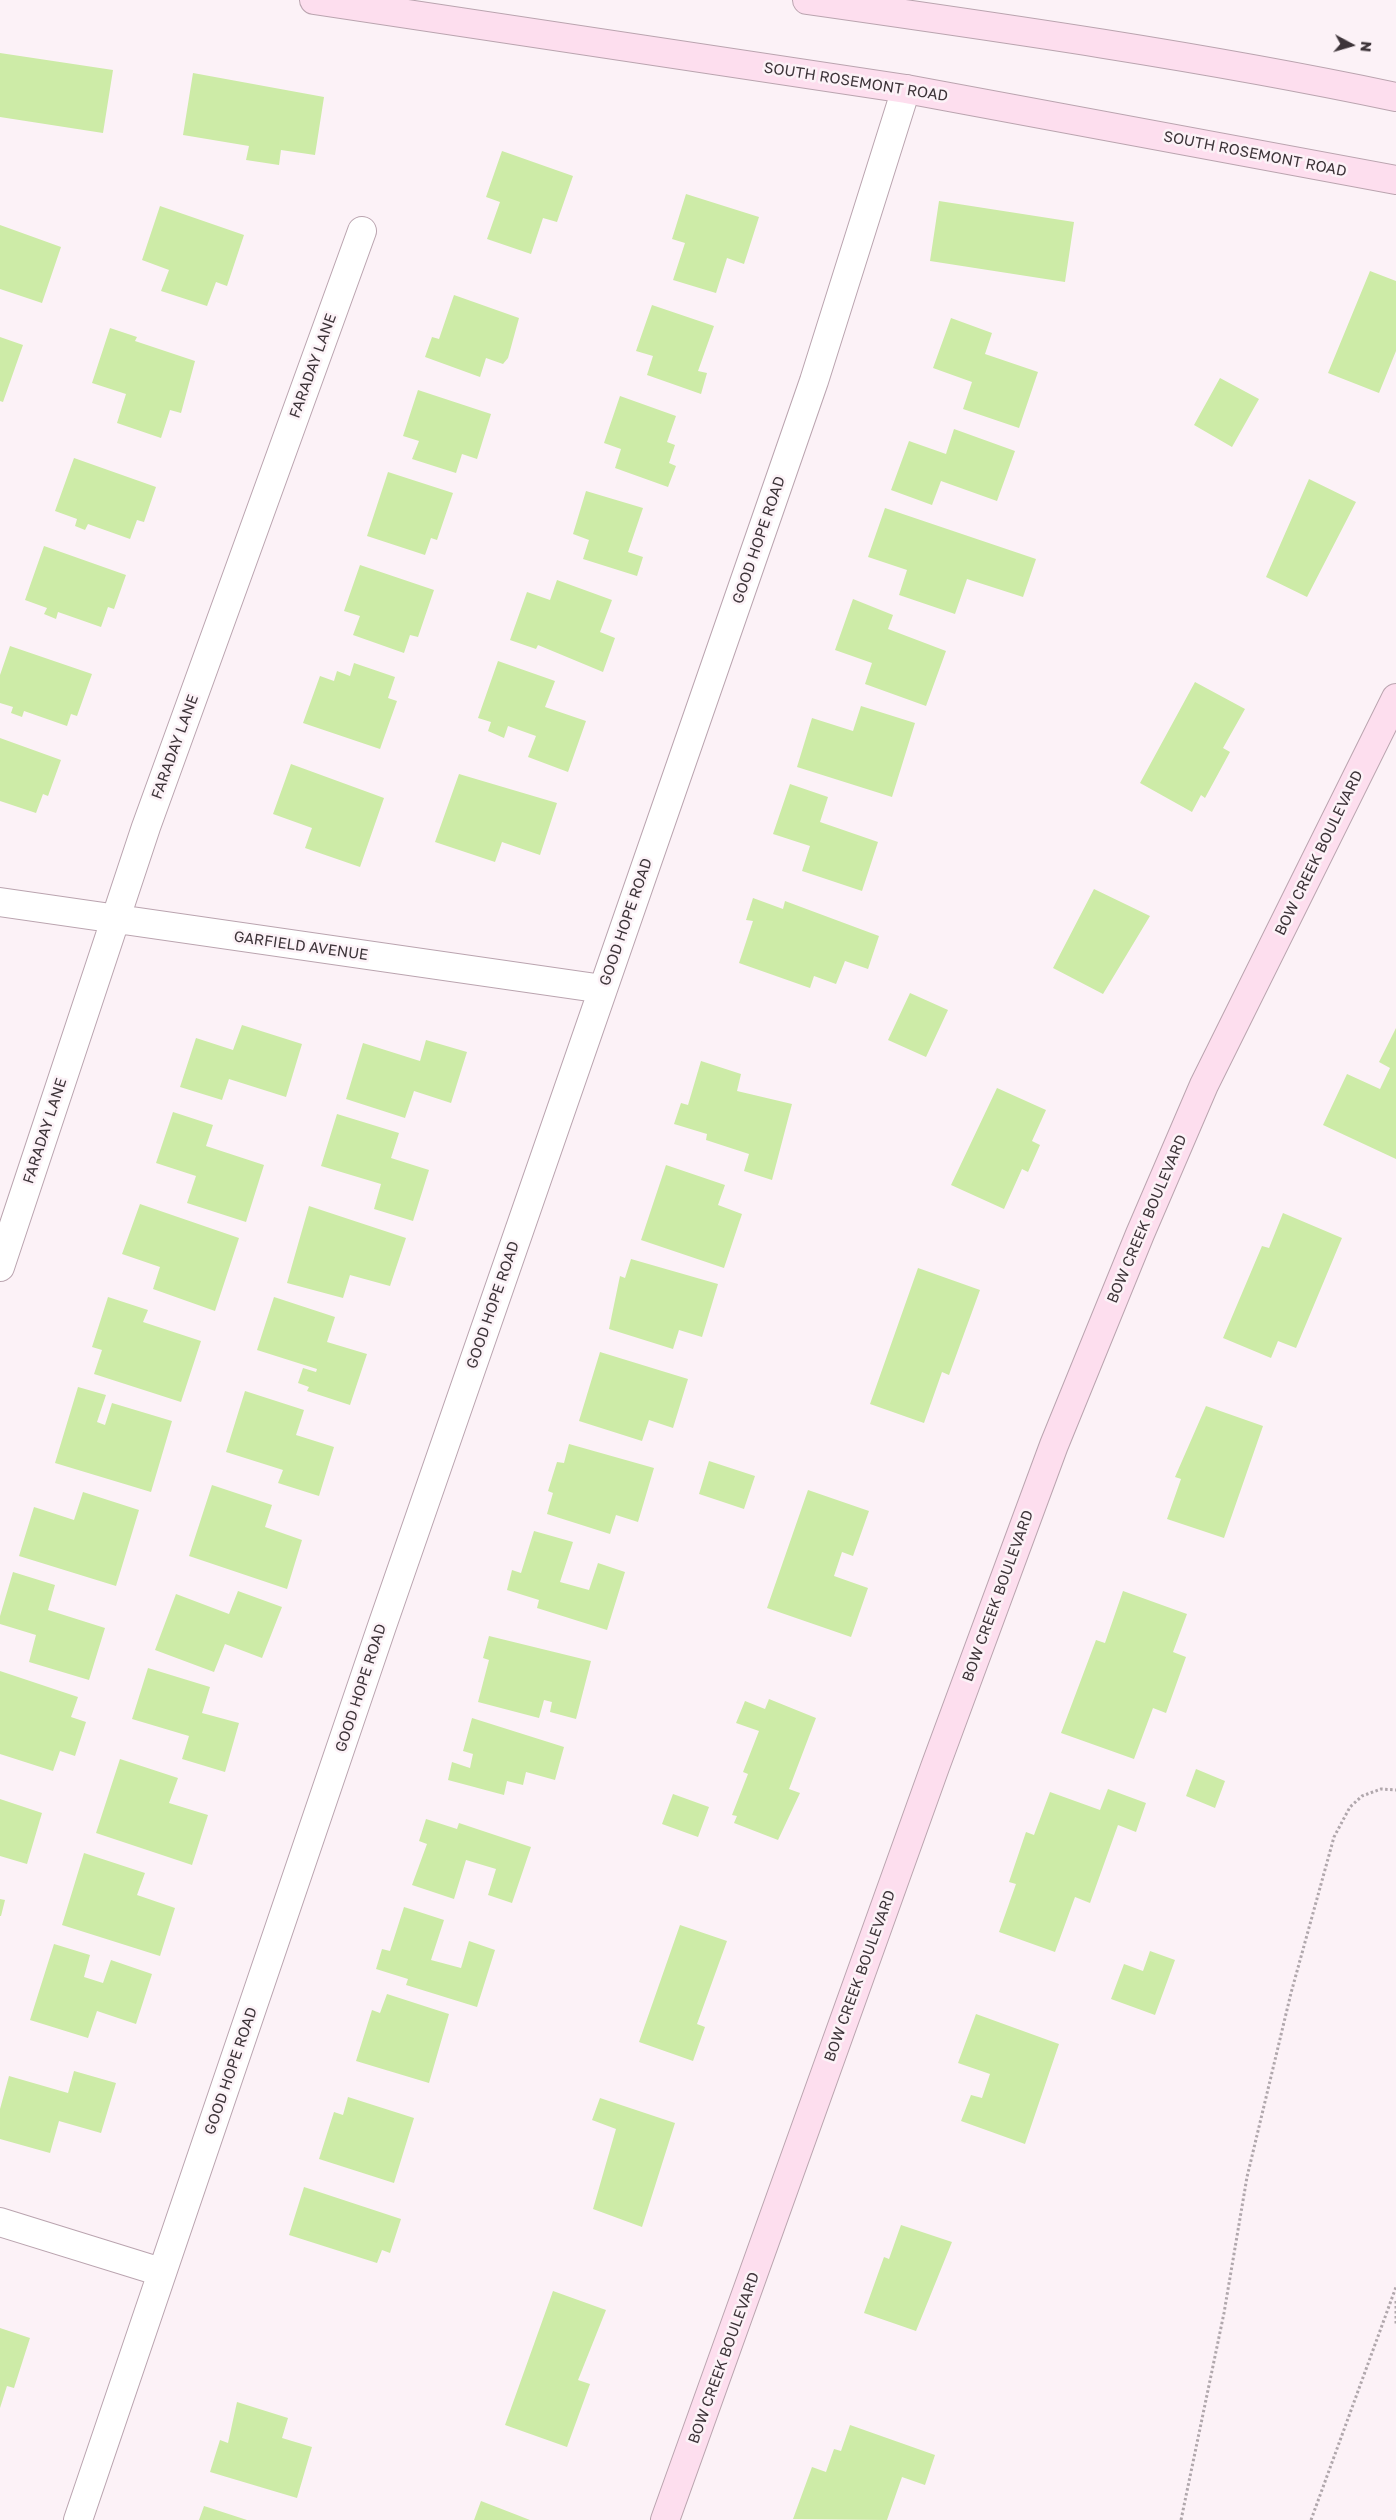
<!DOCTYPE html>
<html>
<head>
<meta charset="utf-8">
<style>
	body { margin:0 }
	#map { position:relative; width:1396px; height:2520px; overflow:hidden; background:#fcf2f7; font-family:"Golos Text",sans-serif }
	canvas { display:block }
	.north { position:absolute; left:1326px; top:20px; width:50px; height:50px; -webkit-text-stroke:4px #fcf2f7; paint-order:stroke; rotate:96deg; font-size:14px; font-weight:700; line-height:20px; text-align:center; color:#3d3439 }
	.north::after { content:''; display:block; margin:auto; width:18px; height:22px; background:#3d3439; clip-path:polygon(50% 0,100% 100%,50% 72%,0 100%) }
</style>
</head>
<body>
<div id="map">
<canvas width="1396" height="2520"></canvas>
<div class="north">N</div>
</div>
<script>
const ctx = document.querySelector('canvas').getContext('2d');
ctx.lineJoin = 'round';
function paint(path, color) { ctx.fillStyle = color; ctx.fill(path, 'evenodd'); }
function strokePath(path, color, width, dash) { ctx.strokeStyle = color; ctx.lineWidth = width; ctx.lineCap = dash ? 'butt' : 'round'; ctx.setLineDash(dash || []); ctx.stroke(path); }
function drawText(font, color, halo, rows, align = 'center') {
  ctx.font = font + ' "Golos Text",sans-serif'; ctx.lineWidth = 5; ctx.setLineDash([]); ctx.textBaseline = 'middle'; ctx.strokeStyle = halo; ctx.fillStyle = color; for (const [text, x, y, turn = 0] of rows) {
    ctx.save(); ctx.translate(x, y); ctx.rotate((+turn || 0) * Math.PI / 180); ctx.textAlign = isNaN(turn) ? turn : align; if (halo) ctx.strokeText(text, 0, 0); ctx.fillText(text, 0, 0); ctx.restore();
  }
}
paint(new Path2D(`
	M0 53 113 70 103 133 0 117Z
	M193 73 324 97 315 155 281 150 279 165 246 160 249 146 183 135Z
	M502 151 573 176 557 222 543 218 531 254 487 239 500 202 486 197Z
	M686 194 759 217 744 264 727 258 716 293 673 280 685 243 672 239Z
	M939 201 1074 222 1065 282 930 261Z
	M160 206 244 235 227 286 216 282 207 306 161 291 169 270 142 260Z
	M0 225 61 247 42 303 0 289Z
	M1370 271 1396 281V351L1379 393 1328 373Z
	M454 295 519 318 508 358 503 364 486 358 480 377 425 357 432 337 439 339Z
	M652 305 714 326 698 371 707 373 701 394 647 375 653 356 636 351Z
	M951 318 992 333 985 354 1038 372 1019 428 963 409 972 382 933 368Z
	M110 328 137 337 135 341 195 361 181 413 170 410 161 438 117 423 126 394 92 383Z
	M0 337 23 345 3 402 0 401Z
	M1220 378 1259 399 1232 447 1194 425Z
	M418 390 491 414 477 459 462 454 456 473 412 459 419 441 403 436Z
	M620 396 676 416 667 442 675 445 669 463 676 466 668 487 615 468 621 449 604 443Z
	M954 429 1015 451 997 501 941 481 932 505 891 490 909 441 946 454Z
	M74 458 156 487 144 522 137 520 130 539 88 524 85 530 75 526 77 519 55 511Z
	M388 472 453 493 437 540 431 538 425 555 367 536Z
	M1309 479 1356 502 1307 597 1266 577Z
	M586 491 643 508 628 552 643 557 637 576 583 559 589 540 573 534Z
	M885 508 1036 559 1023 597 967 579 955 614 899 595 907 570 868 557Z
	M44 546 126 575 114 609 108 607 101 627 58 612 56 619 44 614 47 608 25 600Z
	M360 565 434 590 418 637 410 635 404 653 353 635 360 616 344 611Z
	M557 580 612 600 600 632 615 638 603 672 538 645 536 649 510 640 527 592 550 600Z
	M853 599 893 615 888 629 946 651 926 706 865 684 872 663 835 650Z
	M10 646 92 674 77 716 71 714 67 726 24 711 22 717 11 713 13 707 0 703V675Z
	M498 661 555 681 545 707 586 721 568 772 528 757 536 736 508 726 504 738 488 731 491 722 478 718Z
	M354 663 395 677 388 698 397 701 380 749 303 723 320 676 334 681 337 671 350 676Z
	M1195 682 1245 709 1223 748 1230 752 1205 798 1201 795 1192 812 1140 783Z
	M861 706 915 723 892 797 797 767 812 718 853 731Z
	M0 738 61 760 48 796 43 794 36 813 0 801Z
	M291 764 384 798 360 867 305 848 312 828 273 814Z
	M459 774 557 803 540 855 502 842 495 862 435 842Z
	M790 784 828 797 820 822 878 842 862 891 802 871 810 846 773 834Z
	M1094 889 1150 916 1103 994 1053 968Z
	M753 898 783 909 785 901 879 936 868 969 845 961 836 984 814 976 810 988 739 963 753 921 746 920Z
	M910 993 948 1010 926 1057 888 1040Z
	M242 1025 302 1044 286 1097 229 1079 222 1100 180 1087 196 1038 233 1050Z
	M1396 1028V1159L1323 1125 1347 1074 1380 1089 1390 1068 1379 1062Z
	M426 1040 467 1052 451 1103 414 1091 405 1118 346 1099 363 1043 420 1061Z
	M701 1061 741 1074 737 1091 792 1104 772 1180 744 1171 749 1154 706 1140 707 1134 674 1124 681 1103 688 1105Z
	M997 1088 1046 1110 1032 1141 1040 1145 1028 1172 1022 1169 1004 1209 951 1185Z
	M173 1112 213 1125 206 1146 264 1165 246 1222 187 1203 196 1176 156 1163Z
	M337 1114 399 1133 391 1158 429 1170 413 1221 374 1209 381 1184 321 1166Z
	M666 1165 725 1185 718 1205 742 1214 724 1268 641 1240Z
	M140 1204 239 1238 215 1311 153 1289 160 1267 122 1254Z
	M309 1206 406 1238 390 1286 350 1275 343 1298 287 1283Z
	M1283 1213 1342 1238 1296 1348 1278 1341 1271 1358 1223 1338 1262 1246 1269 1248Z
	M631 1259 718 1284 702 1337 679 1330 673 1349 609 1329 620 1276 625 1278Z
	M918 1268 980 1290 949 1375 942 1372 924 1423 870 1404Z
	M108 1297 148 1310 143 1322 201 1341 181 1402 94 1374 102 1350 92 1347Z
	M274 1297 335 1317 327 1342 367 1354 350 1405 307 1391 309 1387 298 1383 303 1368 316 1372 317 1369 257 1350Z
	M600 1352 688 1379 673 1428 649 1420 642 1441 579 1421Z
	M78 1387 106 1395 97 1422 105 1425 112 1403 172 1421 151 1492 55 1463Z
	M245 1391 304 1410 296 1435 334 1447 319 1496 278 1483 283 1470 226 1452Z
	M1206 1406 1263 1426 1224 1538 1167 1519 1181 1479 1175 1477Z
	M569 1444 654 1468 638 1522 616 1515 610 1534 547 1514 553 1493 548 1491 557 1462 564 1463Z
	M709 1461 755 1476 744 1509 699 1494Z
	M212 1485 272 1505 265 1527 302 1540 287 1589 189 1556Z
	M808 1490 869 1511 853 1556 842 1552 834 1576 868 1588 851 1637 767 1608Z
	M83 1492 139 1510 116 1586 19 1556 34 1507 74 1520Z
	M534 1531 573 1542 560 1582 589 1590 598 1563 625 1572 607 1630 537 1608 539 1600 507 1590 512 1570 521 1573Z
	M13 1572 55 1585 48 1610 105 1628 89 1680 29 1662 36 1635 0 1624V1616Z
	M238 1591 282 1607 262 1658 225 1644 214 1672 155 1650 176 1594 229 1614Z
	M1123 1591 1187 1614 1173 1652 1186 1657 1166 1713 1153 1708 1134 1759 1061 1733 1096 1640 1105 1643Z
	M489 1636 591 1661 576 1719 550 1712 552 1702 544 1700 539 1718 478 1702 489 1660 483 1658Z
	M148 1668 210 1687 202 1713 239 1723 225 1772 182 1759 189 1736 132 1719Z
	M0 1671 78 1697 71 1717 86 1722 75 1756 60 1751 53 1771 0 1754Z
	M769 1699 816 1718 789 1789 800 1793 778 1840 734 1823 737 1816 732 1815 748 1774 743 1772 759 1731 736 1723 745 1701 765 1709Z
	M472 1718 564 1747 555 1780 526 1772 523 1785 507 1781 504 1795 448 1780 452 1762 470 1768 473 1754 463 1751Z
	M120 1759 178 1778 169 1803 208 1815 192 1865 96 1833Z
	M1196 1769 1225 1781 1215 1808 1186 1796Z
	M1108 1789 1146 1803 1136 1832 1118 1825 1090 1903 1075 1897 1055 1952 999 1932 1016 1884 1009 1882 1026 1832 1034 1835 1050 1792 1100 1810Z
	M673 1794 709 1807 698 1837 662 1824Z
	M0 1799 42 1813 27 1864 0 1856Z
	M426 1819 457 1829 459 1823 531 1847 512 1903 488 1895 496 1869 466 1860 454 1899 412 1885 427 1844 419 1841Z
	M84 1853 145 1873 137 1895 175 1908 160 1956 62 1925Z
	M0 1899 5 1900 1 1916H0Z
	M404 1907 444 1920 431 1960 461 1968 469 1941 495 1950 477 2007 406 1985 408 1979 376 1969 382 1949 390 1951Z
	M680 1925 727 1941 697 2024 705 2027 693 2061 639 2042Z
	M54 1944 90 1955 84 1977 103 1983 111 1960 152 1974 136 2024 97 2011 88 2038 30 2020Z
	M1150 1951 1175 1960 1155 2015 1111 1999 1124 1964 1143 1971Z
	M387 1994 449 2014 429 2083 356 2061 372 2010 380 2013Z
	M976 2014 1059 2044 1025 2144 961 2121 971 2095 982 2098 990 2074 958 2063Z
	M74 2071 116 2083 101 2133 59 2121 50 2153 0 2139V2109L9 2076 68 2093Z
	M348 2097 414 2118 394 2183 319 2159 334 2112 343 2115Z
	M600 2098 675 2123 642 2227 593 2209 616 2129 592 2120Z
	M304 2187 401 2219 390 2253 382 2250 377 2263 289 2235Z
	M901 2225 952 2242 916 2331 864 2313 884 2257 889 2259Z
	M553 2291 606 2310 578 2380 590 2384 567 2447 505 2425Z
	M0 2328 30 2338 14 2388 7 2386 0 2408Z
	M237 2402 288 2418 282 2438 312 2447 297 2498 210 2472 220 2440 228 2443Z
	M850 2425 935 2455 925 2485 902 2477 887 2520 793 2519 812 2467 826 2472 834 2449 841 2451Z
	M481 2501 530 2520H474Z
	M204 2506 247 2520H199Z`), '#cdeba7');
const street = new Path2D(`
	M0 902 603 989
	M0 1267 146 827 362 231
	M0 2222 161 2272
	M78 2520 382 1626 814 381 906 89`);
const secondary = new Path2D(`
	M314 0 906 89 1396 180
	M807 0C1004 28 1201 56 1396 97
	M665 2520 935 1767 1054 1445 1140 1234 1204 1085 1396 698`);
strokePath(street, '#baa4af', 30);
strokePath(secondary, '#baa4af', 30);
strokePath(new Path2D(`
	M1396 2301V2326
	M1181 2520 1224 2313 1247 2177 1291 1993 1334 1837 1350 1807 1362 1796 1381 1789 1396 1790
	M1311 2520 1396 2287`), '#b0a7ac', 3, [2.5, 2.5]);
strokePath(street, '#fff', 28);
strokePath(secondary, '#fddeee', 28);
drawText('15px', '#3d3439', '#fcf2f7', [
	["SOUTH ROSEMONT ROAD",856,82,9],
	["SOUTH ROSEMONT ROAD",1255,154,11],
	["FARADAY LANE",313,366,-70],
	["GOOD HOPE ROAD",759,540,-71],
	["FARADAY LANE",175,747,-70],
	["BOW CREEK BOULEVARD",1319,853,-64],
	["GOOD HOPE ROAD",626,922,-71],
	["GARFIELD AVENUE",301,946,8],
	["FARADAY LANE",45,1131,-72],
	["BOW CREEK BOULEVARD",1147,1219,-67],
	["GOOD HOPE ROAD",493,1305,-71],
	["BOW CREEK BOULEVARD",998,1596,-70],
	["GOOD HOPE ROAD",361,1688,-72],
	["BOW CREEK BOULEVARD",860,1976,-70],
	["GOOD HOPE ROAD",231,2071,-71],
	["BOW CREEK BOULEVARD",724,2358,-70]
]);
</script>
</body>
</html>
